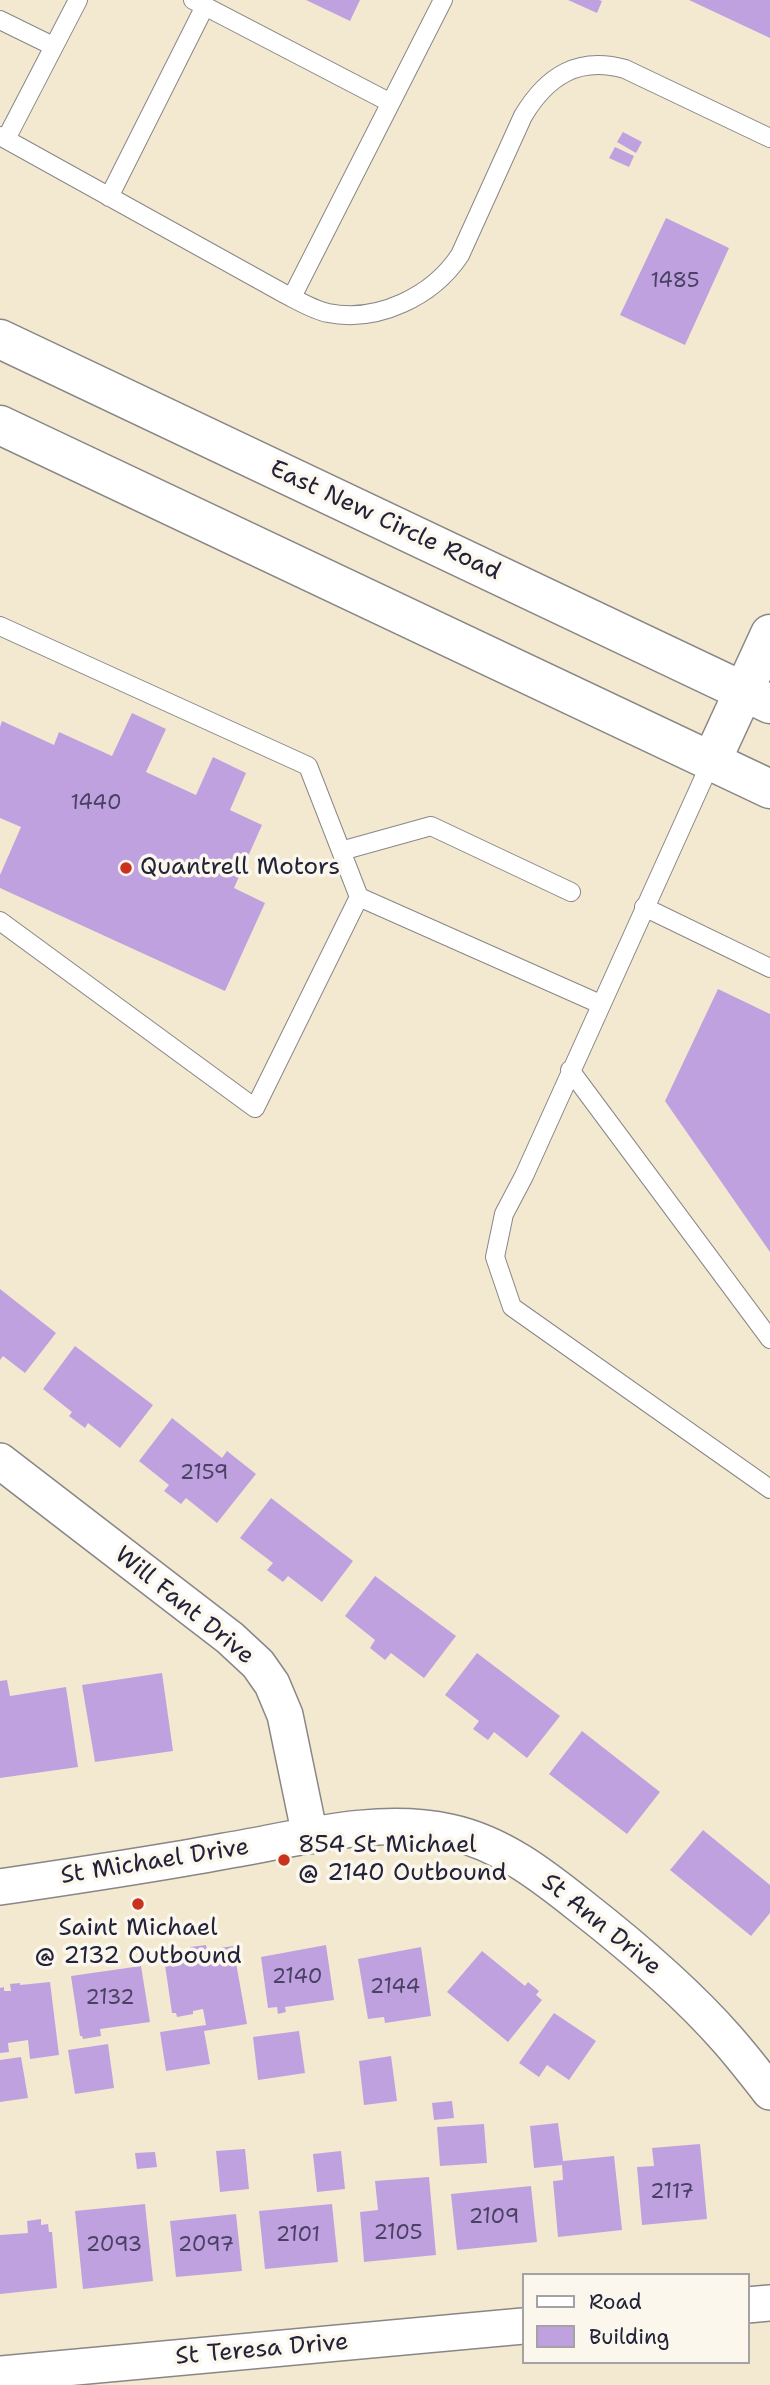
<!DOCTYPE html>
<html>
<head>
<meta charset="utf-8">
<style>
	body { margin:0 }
	#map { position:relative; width:770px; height:2385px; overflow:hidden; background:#f2e9d0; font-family:"Shantell Sans",sans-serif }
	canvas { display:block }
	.legend { position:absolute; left:522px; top:2273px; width:228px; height:91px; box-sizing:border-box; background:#fbf7ec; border:2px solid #a4a2a5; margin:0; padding:9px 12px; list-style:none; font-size:21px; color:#22223b }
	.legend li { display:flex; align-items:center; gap:14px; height:35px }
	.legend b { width:35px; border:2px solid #a4a2a5 }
</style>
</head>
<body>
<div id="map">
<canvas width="770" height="2385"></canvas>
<ul class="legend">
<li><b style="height:9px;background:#fff"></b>Road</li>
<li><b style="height:19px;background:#c0a1e0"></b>Building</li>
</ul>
</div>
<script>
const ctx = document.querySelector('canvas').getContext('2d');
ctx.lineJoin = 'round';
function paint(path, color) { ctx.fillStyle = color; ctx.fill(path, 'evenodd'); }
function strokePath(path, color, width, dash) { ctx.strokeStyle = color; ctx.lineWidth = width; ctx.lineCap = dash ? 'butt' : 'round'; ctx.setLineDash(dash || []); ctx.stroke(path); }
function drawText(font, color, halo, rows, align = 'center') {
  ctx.font = font + ' "Shantell Sans",sans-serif'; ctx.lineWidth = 7; ctx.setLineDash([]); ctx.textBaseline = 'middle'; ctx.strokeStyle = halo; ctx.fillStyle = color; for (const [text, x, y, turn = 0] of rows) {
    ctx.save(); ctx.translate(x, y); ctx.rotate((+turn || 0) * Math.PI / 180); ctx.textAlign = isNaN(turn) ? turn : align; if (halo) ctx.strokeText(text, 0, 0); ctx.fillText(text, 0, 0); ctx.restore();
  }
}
paint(new Path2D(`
	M306 0H360L350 21Z
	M568 0H599L602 1 597 13Z
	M689 0H770V38Z
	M623 132 642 142 636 153 617 142Z
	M615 147 634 156 629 167 609 158Z
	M666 218 729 248 685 345 620 315Z
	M132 713 166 729 146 772 196 795 213 757 246 773 230 810 262 825 234 888 265 903 225 991 0 888V875L21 827 0 818V727L2 721 54 745 59 732 112 756Z
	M718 989 770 1014V1252L665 1101Z
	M0 1289 56 1333 25 1373 3 1356 0 1360Z
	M75 1346 153 1405 120 1448 88 1423 85 1428 69 1416 72 1412 43 1389Z
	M172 1418 222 1458 227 1451 256 1474 217 1523 186 1498 181 1504 164 1491 169 1485 139 1461Z
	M271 1498 353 1561 322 1602 288 1576 283 1582 267 1570 273 1563 240 1538Z
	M375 1576 456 1636 424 1678 391 1653 385 1660 370 1648 375 1640 345 1616Z
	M477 1653 560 1716 527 1758 494 1732 488 1740 473 1729 479 1721 445 1695Z
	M162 1673 173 1751 95 1762 82 1685Z
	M7 1680 10 1696 66 1687 78 1767 0 1778V1681Z
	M582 1731 660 1792 627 1834 549 1774Z
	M703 1830 770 1885V1913L751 1936 670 1870Z
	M206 1945 207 1950 233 1946 247 2024 204 2031 210 2064 166 2071 160 2032 206 2025 203 2009 193 2011V2014L177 2017 176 2013H172L164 1958 191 1954 190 1947Z
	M326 1945 334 2000 285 2007 286 2012 278 2014 277 2007 268 2008 261 1957Z
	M421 1947 431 2016 385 2023 384 2017 368 2019 358 1959Z
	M482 1951 525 1986 528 1982 539 1991 536 1995 542 2000 508 2042 447 1992Z
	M141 1966 150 2022 100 2029 101 2036 83 2039 82 2036H80L71 1976Z
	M50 1982 59 2055 30 2059 28 2040 8 2043 9 2052 0 2053V1988L4 1987V1991H11L10 1984 20 1983V1985Z
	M554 2013 596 2041 569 2080 547 2065 539 2077 519 2063Z
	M299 2031 305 2073 258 2080 253 2037Z
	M108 2044 114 2088 75 2094 68 2050Z
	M391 2056 397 2101 364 2105 359 2061Z
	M21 2057 28 2098 0 2102V2060Z
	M452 2101 454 2118 434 2120 432 2103Z
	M558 2123 563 2161 614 2156 622 2230 558 2237 553 2181 563 2180 562 2165 534 2168 530 2126Z
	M484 2124 487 2163 440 2166 437 2127Z
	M700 2144 707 2219 642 2225 637 2167 654 2166 652 2148Z
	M245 2149 249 2189 220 2192 216 2151Z
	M341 2151 345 2189 317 2192 313 2154Z
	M155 2152 157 2167 137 2169 135 2153Z
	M429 2177 436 2255 364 2262 360 2212 378 2210 375 2181Z
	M531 2186 537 2242 457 2250 451 2194Z
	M145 2204 153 2281 83 2289 75 2211Z
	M332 2204 338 2262 265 2269 259 2211Z
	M236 2214 242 2271 176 2277 170 2221Z
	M41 2219V2225L48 2224 49 2232H52L57 2288 0 2294V2235L28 2233 27 2221Z`), '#c0a1e0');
const service = new Path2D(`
	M193 0 389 102
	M0 20 53 46
	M0 136 283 293C297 300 313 310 328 313 378 323 433 296 460 255L523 116C547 76 578 56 625 69L770 138
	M6 139 78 0
	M109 197 205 6
	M292 297 443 0
	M0 626 308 766 359 897 600 1004
	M711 762 524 1176 504 1214 495 1257 512 1307 770 1489
	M341 851 431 826 571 892
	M644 907 770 968
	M0 921 255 1108 359 897
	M570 1070 770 1339`);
const minor = new Path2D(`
	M0 1461 230 1638 258 1664 272 1684 285 1715 310 1836
	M0 1887C75 1876 150 1865 225 1851 297 1839 376 1816 450 1832 501 1843 542 1875 582 1907 633 1947 684 1990 727 2039 742 2056 756 2074 770 2092
	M747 2305 770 2303
	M0 2374 523 2326`);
const tertiary = new Path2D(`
	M711 762 770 634`);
const trunk = new Path2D(`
	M0 339 770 704
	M0 425 770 789`);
strokePath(service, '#8a8686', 20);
strokePath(minor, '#8a8686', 38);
strokePath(tertiary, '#8a8686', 41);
strokePath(trunk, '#8a8686', 41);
strokePath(service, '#fff', 18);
strokePath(minor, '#fff', 35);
strokePath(tertiary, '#fff', 38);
strokePath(trunk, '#fff', 38);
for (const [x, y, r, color] of [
	[126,868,7,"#c8321e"],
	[284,1860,7,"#c8321e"],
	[138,1904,7,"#c8321e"]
]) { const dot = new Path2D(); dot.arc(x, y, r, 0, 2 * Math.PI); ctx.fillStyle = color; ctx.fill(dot); strokePath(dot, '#fbf7ec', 2.5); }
drawText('21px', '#4a4264', null, [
	["1485",675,282],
	["1440",96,804],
	["2159",204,1474],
	["2140",297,1978],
	["2144",395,1988],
	["2132",110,1999],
	["2117",672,2193],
	["2109",494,2218],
	["2105",398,2234],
	["2101",298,2236],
	["2093",114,2246],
	["2097",206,2246]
]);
drawText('24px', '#22223b', '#fbf7ec', [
	["East New Circle Road",385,521,25],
	["Will Fant Drive",184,1606,39],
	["St Michael Drive",155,1862,-9],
	["St Ann Drive",601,1925,39],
	["St Teresa Drive",262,2350,-5]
]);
drawText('24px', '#22223b', '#fbf7ec', [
	["Quantrell Motors",140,868],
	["854 St Michael",298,1846],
	["@ 2140 Outbound",298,1874],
	["Saint Michael",138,1929,"center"],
	["@ 2132 Outbound",138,1957,"center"]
], 'left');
</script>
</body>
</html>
